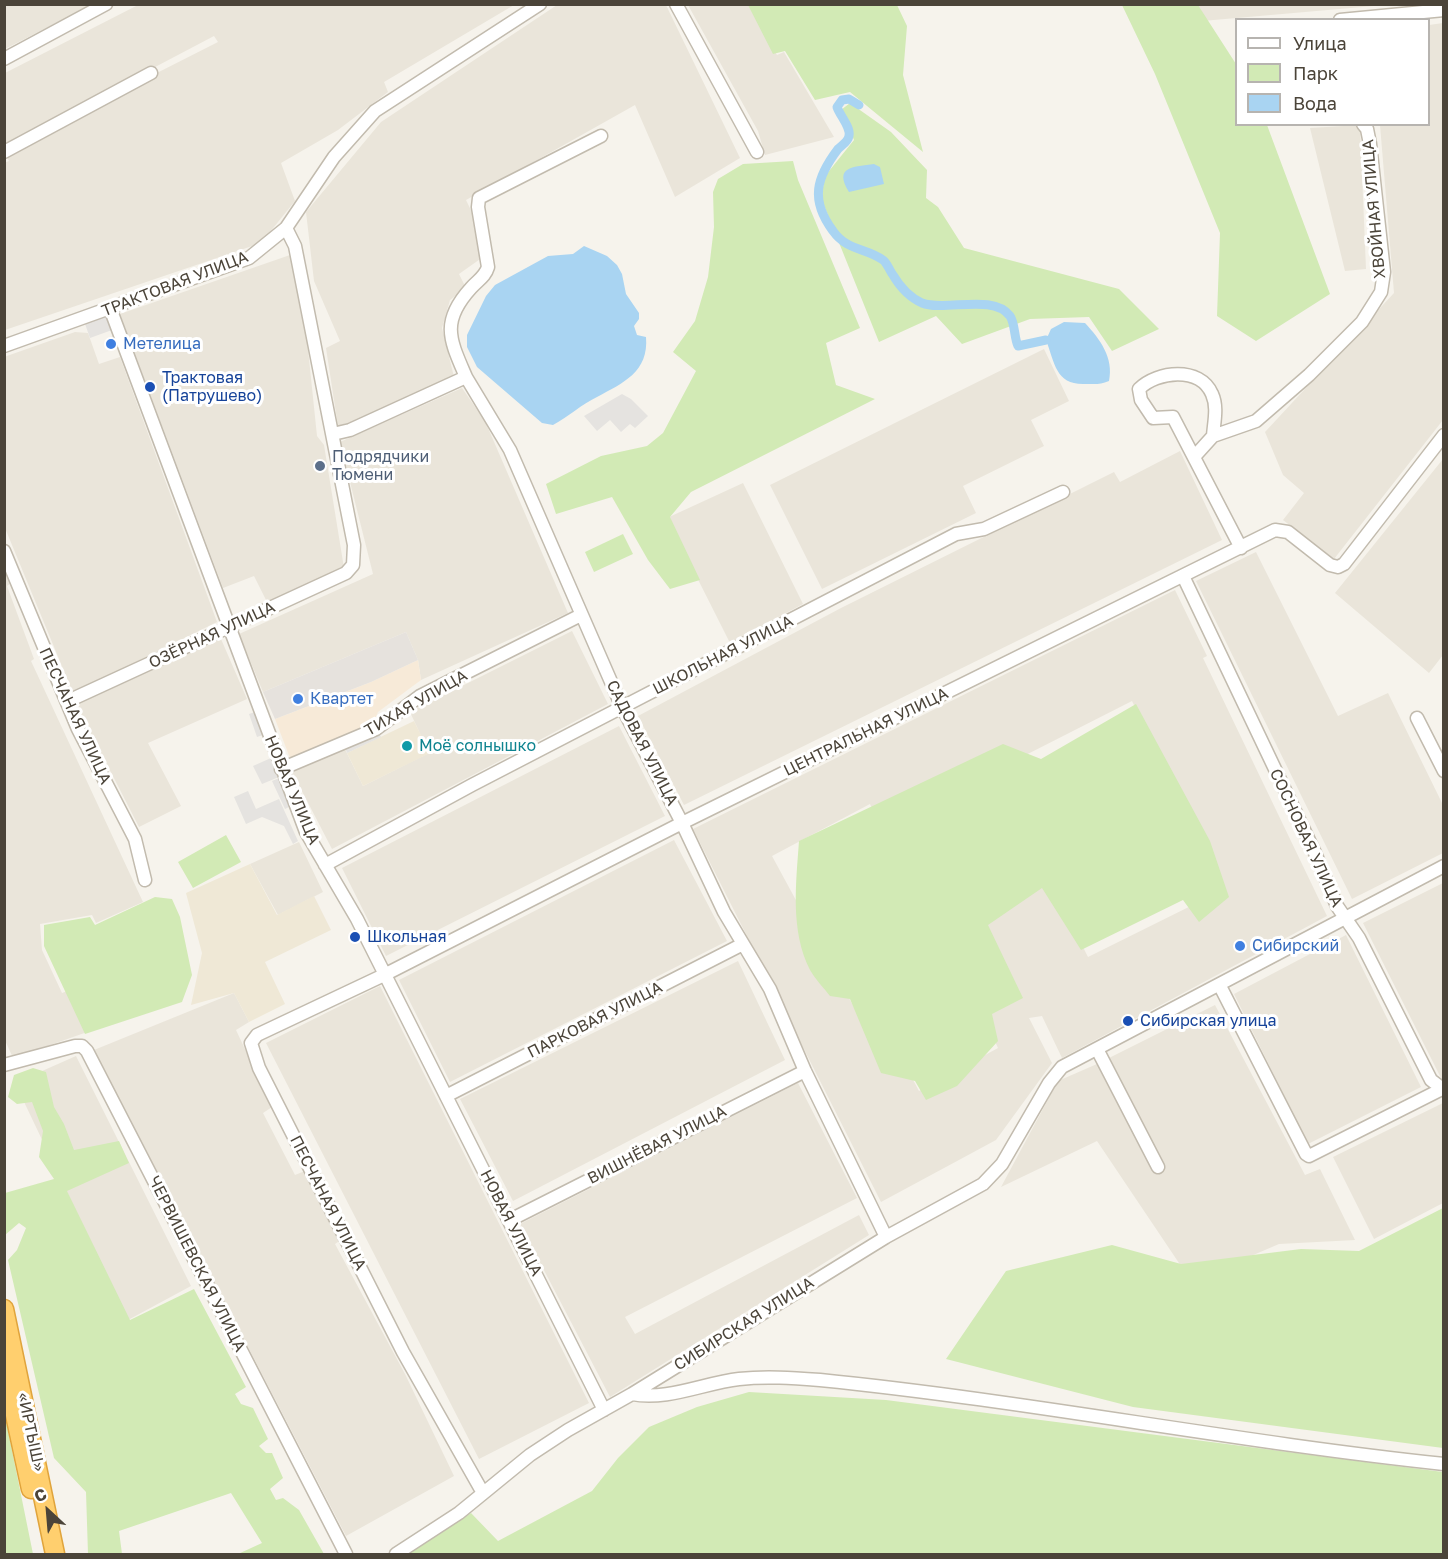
<!DOCTYPE html>
<html>
<head>
<meta charset="utf-8">
<style>
	body { margin:0 }
	#map { position:relative; width:1448px; height:1559px; overflow:hidden; background:#f6f3ec; font-family:"Golos Text",sans-serif }
	canvas { display:block }
	.frame { position:absolute; inset:0; border:6px solid #4b4439; pointer-events:none }
	.legend { position:absolute; left:1235px; top:18px; width:195px; height:108px; box-sizing:border-box; background:#fff; border:2px solid #b7b4b0; margin:0; padding:8px 10px; list-style:none; font-size:18px; color:#4b4439 }
	.legend li { display:flex; align-items:center; gap:12px; height:30px }
	.legend b { width:30px; border:2px solid #b7b4b0 }
	.north { position:absolute; left:18px; top:1481px; width:60px; height:60px; -webkit-text-stroke:4px #fff; paint-order:stroke; rotate:334deg; font-size:16px; font-weight:700; line-height:24px; text-align:center; color:#4b4439 }
	.north::after { content:''; display:block; margin:auto; width:21px; height:27px; background:#4b4439; clip-path:polygon(50% 0,100% 100%,50% 72%,0 100%) }
</style>
</head>
<body>
<div id="map">
<canvas width="1448" height="1559"></canvas>
<div class="frame"></div>
<ul class="legend">
<li><b style="height:8px;background:#fff"></b>Улица</li>
<li><b style="height:16px;background:#d2eab5"></b>Парк</li>
<li><b style="height:16px;background:#a9d4f2"></b>Вода</li>
</ul>
<div class="north">С</div>
</div>
<script>
const ctx = document.querySelector('canvas').getContext('2d');
ctx.lineJoin = 'round';
function paint(path, color) { ctx.fillStyle = color; ctx.fill(path, 'evenodd'); }
function strokePath(path, color, width, dash) { ctx.strokeStyle = color; ctx.lineWidth = width; ctx.lineCap = dash ? 'butt' : 'round'; ctx.setLineDash(dash || []); ctx.stroke(path); }
function drawText(font, color, halo, rows, align = 'center') {
  ctx.font = font + ' "Golos Text",sans-serif'; ctx.lineWidth = 6; ctx.setLineDash([]); ctx.textBaseline = 'middle'; ctx.strokeStyle = halo; ctx.fillStyle = color; for (const [text, x, y, turn = 0] of rows) {
    ctx.save(); ctx.translate(x, y); ctx.rotate((+turn || 0) * Math.PI / 180); ctx.textAlign = isNaN(turn) ? turn : align; if (halo) ctx.strokeText(text, 0, 0); ctx.fillText(text, 0, 0); ctx.restore();
  }
}
paint(new Path2D(`
	M5 4H91V5L5 49Z
	M1166 4 1385 5 1168 24Z
	M138 5H514L384 82 388 92 338 130 281 163 295 201 261 243 5 330 4 163 9 161 6 155 74 121 149 77 218 42 214 36 5 146V73Z
	M557 5H666L740 158 675 197 635 105 466 200 478 225 483 257 459 274 466 288 450 300 442 328 454 377 373 415 338 426 326 348 340 341 314 281 306 212 381 122Z
	M688 5H749L777 55 784 52 834 137 765 155 758 131Z
	M1443 23V420L1334 559 1283 520 1304 493 1283 475 1265 432 1394 293 1380 125 1428 124 1429 25Z
	M1360 125 1366 269 1345 271 1310 128Z
	M290 255 306 330 317 436 324 445 344 568 268 604 254 576 223 588 120 314Z
	M75 332 88 333 99 364 120 357 217 622 73 693 5 528 4 357Z
	M1044 349 1069 401 1031 420 1044 446 963 486 976 513 822 589 770 485Z
	M462 388 485 421 568 613 421 680 418 660 406 632 263 692 239 634 373 574 340 442Z
	M1180 451 1222 540 684 805 638 716 841 608 1114 472 1120 482Z
	M1443 459V655L1429 673 1335 593Z
	M743 483 803 604 730 643 667 518Z
	M1256 552 1338 716 1388 693 1443 805V853L1352 899 1196 581Z
	M4 568 11 583 7 586 34 659 31 661 143 902 96 923 92 915 40 924 42 950 62 993 119 971 136 1015 13 1058 4 1038Z
	M1175 590 1207 656 1203 658 1327 916 1062 1058 1042 1016 1029 1018 1052 1063 996 1140 881 1202 693 829ZM1132 701 1223 890 1088 957 1049 880 980 916 983 1015 998 1048 919 1091 904 1063 888 1070 772 856 870 804 874 813 1010 763Z
	M572 631 608 704 332 849 291 770 344 747 363 786 429 753 410 712Z
	M221 639 247 699 148 743 181 806 139 827 76 704Z
	M619 726 665 816 386 956 342 868Z
	M674 840 727 941 450 1082 399 980Z
	M299 842 323 892 278 915 250 864Z
	M1443 883 1444 1081 1443 1082 1363 923Z
	M1346 935 1421 1087 1308 1144 1234 994Z
	M738 961 785 1060 513 1201 460 1099Z
	M380 986 589 1403 479 1459 266 1043Z
	M234 993 249 1022 236 1030 272 1107 263 1113 295 1175 305 1171 341 1240 335 1244 405 1374 454 1476 346 1536 94 1050Z
	M1215 1005 1305 1175 1320 1169 1355 1240 1279 1244 1237 1262 1183 1269 1097 1141 1001 1187 1058 1081 1097 1064 1155 1172 1107 1059Z
	M76 1056 191 1286 128 1320 15 1083Z
	M798 1083 857 1198 625 1317 635 1334 859 1215 869 1235 610 1397 520 1224Z
	M1443 1103V1203L1374 1239 1333 1157Z`), '#eae5da');
paint(new Path2D(`
	M418 660 421 680 378 712 373 724 290 758 275 719 371 682Z`), '#f7ead8');
paint(new Path2D(`
	M406 632 418 660 371 682 275 719 263 692Z`), '#e6e2dd');
paint(new Path2D(`
	M414 721 430 753 363 786 347 753Z
	M250 864 277 915 314 896 331 930 265 962 285 1004 249 1022 234 993 191 1005 202 953 186 893Z`), '#efe8d6');
paint(new Path2D(`
	M748 5H897L907 26 903 75 923 152 850 92 815 100 785 51 773 54Z
	M1122 5H1198L1236 64V124L1267 125 1330 294 1256 341 1217 316 1220 233 1155 74Z
	M850 103 891 132 927 170 926 198 938 207 964 248 1119 289 1159 329 1112 351 1089 317 1030 319 962 344 936 316 879 342 821 198 825 176 854 140 841 110Z
	M793 161 798 180 860 328 826 343 836 385 875 399 691 492 670 517 700 580 670 589 648 560 612 497 556 514 546 484 601 456 647 446 663 433 696 371 673 352 695 321 708 277 714 227 713 192 718 179 743 164Z
	M623 534 633 554 594 572 585 552Z
	M1136 704 1210 841 1229 897 1199 922 1183 900 1081 950 1042 888 988 925 1023 998 992 1014 998 1041 957 1086 926 1100 915 1081 881 1073 850 999 830 996C824 988 815 979 810 970 790 931 796 883 799 841L1003 744 1041 759Z
	M226 835 241 862 193 888 178 862Z
	M155 897 172 899 180 917 192 975 182 1002 85 1034 44 946V925L90 917 95 925Z
	M33 1068 46 1072 54 1107 64 1124 74 1150 119 1141 129 1163 67 1191 130 1320 194 1289 246 1387 235 1394 241 1404 253 1408 268 1439 259 1446 266 1453H272L283 1478 270 1489 276 1500 283 1498 299 1510 324 1554H238L262 1543 231 1493 119 1531 122 1554H88L86 1492 54 1458 8 1260 17 1250 26 1228 19 1223 5 1235V1193L54 1179 39 1157 43 1131 32 1102 17 1104 8 1097 14 1075Z
	M1443 1208V1448L1133 1407 946 1359 1006 1271 1112 1245 1181 1264 1301 1249 1359 1251Z
	M749 1392 886 1400 1443 1472V1554H405L471 1513 498 1541 592 1491 618 1458 649 1427 697 1407Z
	M5 1416 33 1554H5Z`), '#d2eab5');
paint(new Path2D(`
	M106 314 112 330 90 338 84 321Z
	M622 394 631 399 648 416 635 428 630 424 621 432 610 420 597 431 584 416Z
	M255 712 263 735 257 737 249 714Z
	M378 731 381 737 347 753 345 747Z
	M271 758 279 777 262 784 253 766Z
	M279 778 291 806 285 809 272 781Z
	M248 791 256 809 279 799 298 841 293 844 284 826 262 817 246 824 234 797Z`), '#e5e3e0');
paint(new Path2D(`
	M874 164 880 167 884 184 849 192C833 166 854 167 874 164Z
	M584 246 607 256 617 265 622 274 626 294 639 313V319L634 326 637 335 646 337C649 372 623 383 597 397 582 404 568 417 553 425L542 423 477 367 467 347V335L486 296 495 285 548 256 573 254Z
	M1064 322 1085 323C1100 339 1114 358 1109 381 1100 385 1095 384 1085 384 1056 385 1055 364 1046 340L1051 329Z`), '#a9d4f2');
strokePath(new Path2D(`
	M859 105 849 99 842 100 837 107C840 116 851 127 849 136 848 142 842 145 838 149 816 178 810 200 833 231 847 251 867 248 883 260 888 264 889 270 893 275 900 287 909 297 922 303 945 312 993 293 1010 316 1015 323 1014 337 1018 346L1046 340`), '#a9d4f2', 9);
const minor = new Path2D(`
	M676 4 757 152
	M1340 20 1444 10
	M4 59 106 4
	M4 152 151 73
	M110 308 306 832 357 919 604 1410
	M4 346 249 258 286 228 334 157 375 111 540 4
	M466 377C450 340 440 322 471 288 478 280 485 277 488 267L478 207 479 198 601 136
	M333 434 350 430 466 377 510 450 622 707 682 823 724 912 770 989 805 1071 886 1237
	M1213 436C1214 422 1218 407 1212 394 1200 366 1157 371 1139 389L1141 400 1153 418 1173 417 1241 548
	M1194 457 1213 436 1256 421 1309 375 1362 322 1381 292 1384 272 1370 144 1367 129 1363 124
	M4 551 78 729 135 839 145 880
	M1183 576 1315 853 1337 906 1359 938 1431 1080 1444 1090
	M68 701 346 573 353 565 354 545 295 246 286 228
	M1417 718 1444 771
	M281 769 376 729 420 696 581 615
	M325 865 472 785 956 534 984 529 1063 492
	M1220 986 1306 1154 1309 1156 1442 1089
	M1097 1049 1158 1167
	M4 1065 75 1046H82L87 1051 346 1554
	M446 1096 743 944
	M510 1220 805 1071
	M632 1394C667 1401 704 1383 739 1379 766 1376 793 1378 820 1380 1029 1401 1235 1442 1444 1464
	M483 1493 403 1352 259 1068 251 1043 257 1035 384 975 682 823 1275 530 1288 532 1330 565 1338 567 1344 564 1444 435
	M396 1554 459 1513 530 1455 568 1430 632 1394 886 1237 983 1184 1002 1164 1049 1083 1062 1067 1444 866`);
const highway = new Path2D(`
	M4 1309 55 1554
	M4 1364 31 1489`);
strokePath(minor, '#c2bbae', 15);
strokePath(highway, '#e0a43c', 21);
strokePath(minor, '#fff', 12);
strokePath(highway, '#ffcf6e', 18);
for (const [x, y, r, color] of [
	[111,344,6,"#3f7fe0"],
	[150,387,6,"#1a4fb4"],
	[320,466,6,"#5c6f8a"],
	[298,699,6,"#3f7fe0"],
	[407,746,6,"#0f9aa8"],
	[355,937,6,"#1a4fb4"],
	[1240,946,6,"#3f7fe0"],
	[1128,1021,6,"#1a4fb4"]
]) { const dot = new Path2D(); dot.arc(x, y, r, 0, 2 * Math.PI); ctx.fillStyle = color; ctx.fill(dot); strokePath(dot, '#fff', 2); }
drawText('16px', '#4b4439', '#fff', [
	["ХВОЙНАЯ УЛИЦА",1374,209,-95],
	["ТРАКТОВАЯ УЛИЦА",175,284,-21],
	["ОЗЁРНАЯ УЛИЦА",212,635,-25],
	["ШКОЛЬНАЯ УЛИЦА",723,655,-27],
	["ТИХАЯ УЛИЦА",416,703,-30],
	["ПЕСЧАНАЯ УЛИЦА",75,716,65],
	["ЦЕНТРАЛЬНАЯ УЛИЦА",866,732,-26],
	["САДОВАЯ УЛИЦА",642,743,63],
	["НОВАЯ УЛИЦА",292,790,67],
	["СОСНОВАЯ УЛИЦА",1306,838,65],
	["ПАРКОВАЯ УЛИЦА",595,1020,-27],
	["ВИШНЁВАЯ УЛИЦА",657,1145,-27],
	["ПЕСЧАНАЯ УЛИЦА",328,1203,63],
	["НОВАЯ УЛИЦА",511,1223,63],
	["ЧЕРВИШЕВСКАЯ УЛИЦА",197,1264,63],
	["СИБИРСКАЯ УЛИЦА",744,1324,-32],
	["«ИРТЫШ»",31,1432,78]
]);
drawText('16px', '#366cbe', '#fff', [
	["Метелица",123,344],
	["Квартет",310,699],
	["Сибирский",1252,946]
], 'left');
drawText('16px', '#164399', '#fff', [
	["Трактовая",162,378],
	["(Патрушево)",162,396],
	["Школьная",367,937],
	["Сибирская улица",1140,1021]
], 'left');
drawText('16px', '#4e5e75', '#fff', [
	["Подрядчики",332,457],
	["Тюмени",332,475]
], 'left');
drawText('16px', '#0d838f', '#fff', [
	["Моё солнышко",419,746]
], 'left');
</script>
</body>
</html>
